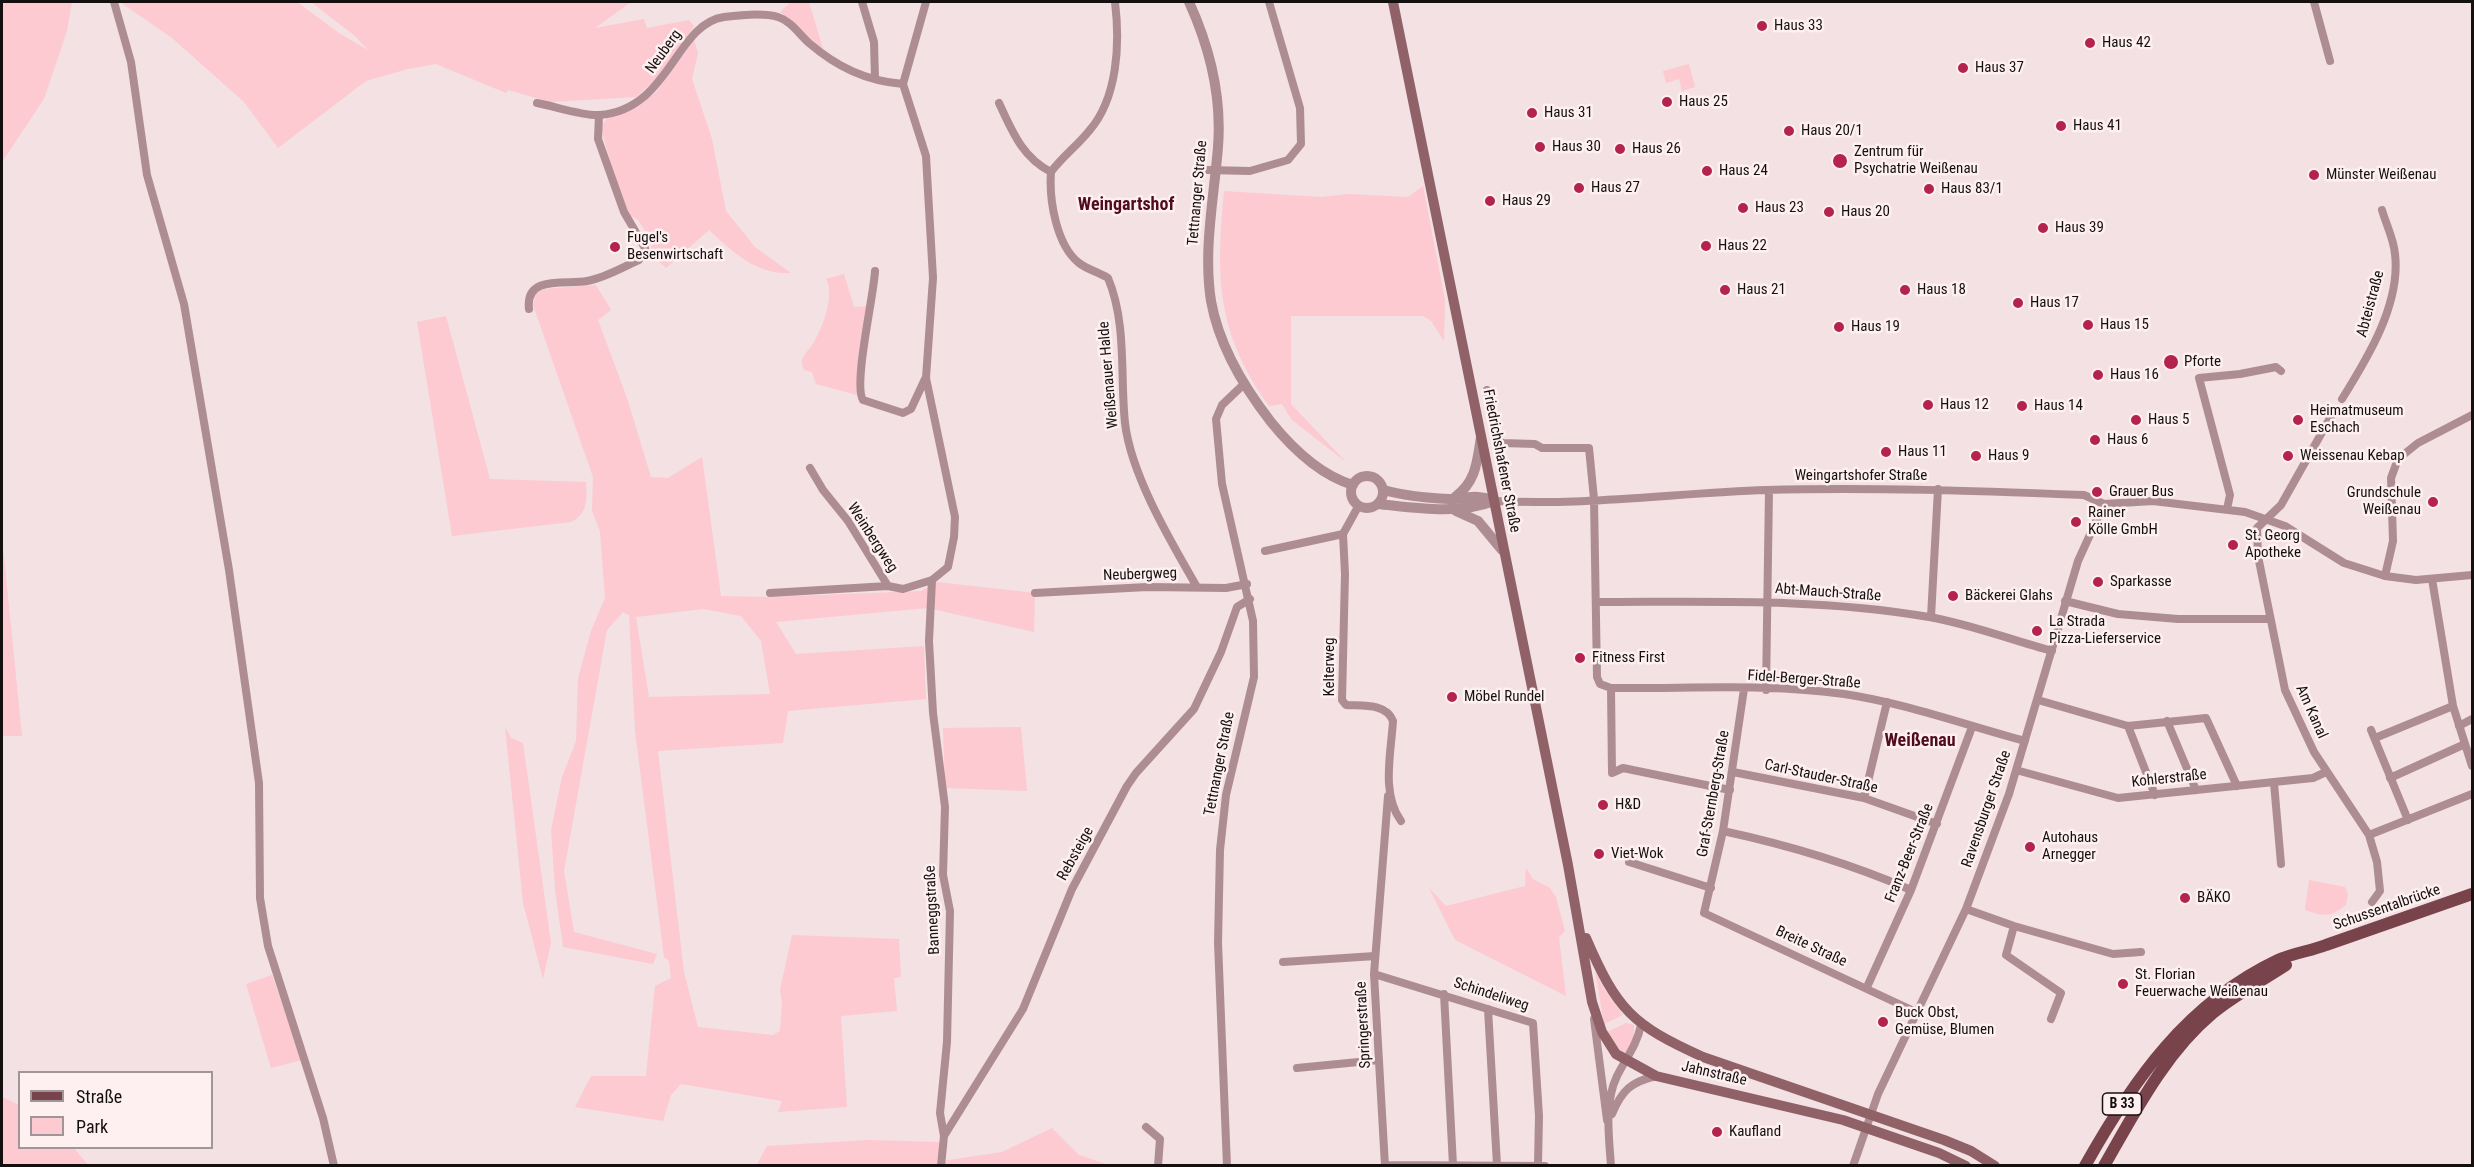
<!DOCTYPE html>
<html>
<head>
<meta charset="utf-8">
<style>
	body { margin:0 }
	#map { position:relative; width:2474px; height:1167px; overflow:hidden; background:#f3e1e3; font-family:"Roboto Condensed",sans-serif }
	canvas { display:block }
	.frame { position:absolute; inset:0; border:3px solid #151010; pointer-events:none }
	.legend { position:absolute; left:18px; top:1071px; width:195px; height:78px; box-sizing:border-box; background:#fef0f1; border:2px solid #a19697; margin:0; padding:8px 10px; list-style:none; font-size:18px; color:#151010 }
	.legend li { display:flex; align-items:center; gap:12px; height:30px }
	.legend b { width:30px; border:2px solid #a19697 }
</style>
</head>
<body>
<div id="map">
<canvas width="2474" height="1167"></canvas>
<div class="frame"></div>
<ul class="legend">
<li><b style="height:8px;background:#79434c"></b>Straße</li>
<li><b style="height:16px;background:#fccad0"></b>Park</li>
</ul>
</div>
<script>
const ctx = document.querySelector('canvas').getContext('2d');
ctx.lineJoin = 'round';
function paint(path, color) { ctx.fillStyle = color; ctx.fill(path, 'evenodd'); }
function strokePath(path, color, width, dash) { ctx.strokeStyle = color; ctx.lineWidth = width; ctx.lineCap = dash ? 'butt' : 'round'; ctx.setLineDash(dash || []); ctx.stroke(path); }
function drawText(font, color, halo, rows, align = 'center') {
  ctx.font = font + ' "Roboto Condensed",sans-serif'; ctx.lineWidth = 5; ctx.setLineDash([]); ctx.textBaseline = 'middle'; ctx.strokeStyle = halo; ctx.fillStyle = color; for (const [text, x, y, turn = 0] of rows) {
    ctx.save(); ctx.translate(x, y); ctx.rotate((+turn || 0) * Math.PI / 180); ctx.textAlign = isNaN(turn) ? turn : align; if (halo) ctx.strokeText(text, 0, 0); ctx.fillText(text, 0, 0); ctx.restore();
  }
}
paint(new Path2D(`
	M2 2H72L67 31 44 99 2 162Z
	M120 2H297L339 33 368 50 355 36 311 2H631L595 28 644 19 647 28 689 20 694 26 664 72 636 97 550 102 508 90 506 93 436 64 408 69 366 81 278 148 244 102 172 38Z
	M791 2H809L823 49 780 12Z
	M694 40 698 53 692 79 712 139 726 211 755 247 791 273C756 275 733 252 709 230L666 268 649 252 653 243 638 220 624 212 601 128 609 114 638 107 657 91Z
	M1689 64 1695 87 1682 91 1679 79 1666 83 1663 71Z
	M1423 186 1445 300 1444 341 1431 321 1423 316H1291V404L1346 462 1292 420 1282 404 1269 406C1216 332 1216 277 1224 191L1321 197 1348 194 1408 197Z
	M844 274 854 307 867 306 858 366 857 395 816 384 812 372 804 370C798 356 808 353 814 342 823 327 835 294 826 279Z
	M596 285 611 310 598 320 627 398 651 477 668 478 702 457 721 596 770 597 921 591 937 582 1035 593 1034 632 928 608 776 622 796 654 924 646 926 699 788 711 783 743 658 751 684 972 698 1027 773 1035 780 1031 782 1003 780 990 792 935 899 939 901 977 894 978 897 1011 841 1016 847 1107 778 1112 782 1101 681 1084 671 1095 663 1121 575 1107 591 1076H646L655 986 671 978 669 961 664 957 635 731 629 615 623 612 607 630 564 871 574 932 657 954 653 964 563 947 555 889 551 830 562 777 576 741 578 678 591 631 605 598 600 531 592 511 593 477 533 305 536 294 543 289ZM703 609 741 616 761 641 770 694 649 697 636 617Z
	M446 316 490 479 586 482C587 499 588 514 571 522L452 536 417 322Z
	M2 537 22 736H2Z
	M505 727 511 738 523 743 551 943 543 979 523 903Z
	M1021 727 1027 791 945 788 943 728Z
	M1526 868 1533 879 1550 888 1556 897 1565 931 1559 937 1566 996 1455 940 1429 888 1446 906 1525 886Z
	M2309 880 2345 887 2348 894 2346 905C2331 917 2323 917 2305 910Z
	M1595 970 1604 989 1623 1015 1604 1024Z
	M272 975 302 1060 271 1068 246 984Z
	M1626 1023 1634 1025C1635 1038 1633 1045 1624 1054L1611 1040 1607 1032Z
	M2 1097 19 1105 20 1148H74L88 1165H2Z
	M1052 1128 1079 1155 1109 1165 756 1166 767 1146 869 1140 939 1142 942 1161 1002 1152Z`), '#fccad0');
strokePath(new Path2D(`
	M114 2 131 62 147 175 184 304 229 570 259 783 260 898 268 946 323 1118 334 1166
	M862 2 874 42 875 79
	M1115 2C1120 43 1118 98 1089 131 1077 146 1062 157 1051 172 1049 199 1056 245 1079 263 1088 270 1099 272 1108 278 1127 323 1120 376 1125 423 1131 475 1171 542 1197 587
	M2314 2 2330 61
	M537 103C554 106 583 116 599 115 670 110 675 24 724 17 739 15 763 12 778 17 791 21 799 34 809 43 837 67 866 81 903 84
	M999 103C1012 131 1022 157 1051 172
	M1208 170 1250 171 1288 160 1301 144 1300 108 1269 2
	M875 271C874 295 853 385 863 400L903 413 911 409 925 379
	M529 309C525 274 567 285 587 281 605 278 623 267 639 260L645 248 624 212 598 139 599 115
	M1487 390 1498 439 1502 443 1535 444 1542 448H1589L1594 499 1597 677 1600 684 1611 688C1687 689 1767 683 1844 694 1905 703 1965 725 2025 741
	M2342 399C2367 359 2401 304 2395 254 2394 240 2386 224 2382 210
	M2334 411 2281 505 2257 528 2258 556 2285 690 2314 752 2369 835 2377 862 2380 891 2372 902
	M810 468 823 490 848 521 888 586 903 589 932 580 948 567 954 537 955 517 926 378 933 278 926 156 903 84 926 2
	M1494 501C1584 506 1676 493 1766 490 1872 487 1978 491 2084 495L2104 504 2153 501 2245 512 2285 526 2344 563 2385 576 2416 580 2472 575
	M1359 505 1343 534 1345 574 1342 700 1346 705C1363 706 1386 703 1393 721 1391 754 1381 793 1401 821
	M2227 509 2230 495 2199 378 2240 374 2276 367 2281 371
	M1265 551 1343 534
	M2385 576 2393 541 2391 478 2398 459 2418 443 2472 415
	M2432 579 2453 706 2472 766
	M932 580 929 641 933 713 945 807 943 875 950 911 947 1042 940 1113 944 1136 941 1166
	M770 593 888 586
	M1035 593 1147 587 1226 588 1247 584
	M2065 601 2118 614 2178 619H2270
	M1597 602C1708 602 1819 598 1929 617 1970 624 2011 640 2052 651
	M1931 617 1938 489
	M1611 688 1612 773 1623 768 1730 790
	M1744 689 1723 831 1704 913 1916 1012
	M1766 690 1769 490
	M2038 700 2128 726 2206 718 2237 786
	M2167 721 2196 790
	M2128 726 2155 795
	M2459 726 2472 719
	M2371 730 2408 820
	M2375 738 2453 706
	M2016 770 2118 798 2313 778 2326 772
	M1733 772 1864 798 1937 824
	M2390 778 2465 744
	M2274 783 2281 864
	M1864 798 1887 702
	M1723 831C1788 845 1849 863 1911 890
	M2369 835 2472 794
	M1629 862 1711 888
	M1966 909 2014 926 2113 954 2141 952
	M2014 926 2006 955 2061 993 2051 1019
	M1283 962 1375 956
	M1374 974 1533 1023 1539 1116 1538 1164
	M1867 987 1911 890 1972 727
	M1444 994 1453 1165
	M1488 1009 1497 1165
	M1594 1019 1607 1120
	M1297 1068 1379 1060
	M1612 1114C1622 1090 1631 1082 1656 1076
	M1146 1127 1160 1139 1158 1166
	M944 1136 1023 1009 1072 889 1127 786 1136 773 1194 709 1221 652 1237 607 1250 599
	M1385 1165 1545 1166
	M1227 1166 1218 943 1220 850 1226 795 1254 677 1253 621 1222 484 1216 419 1222 405 1244 384
	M1385 1166 1374 974 1388 796
	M1611 1166C1609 1137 1604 1103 1617 1076 1626 1058 1637 1045 1641 1025
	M1853 1166 1878 1094 1966 909 2009 794 2078 561 2104 504`), '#ad8d91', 8);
strokePath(new Path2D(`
	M1189 2C1210 48 1222 96 1218 147 1214 198 1203 250 1211 301 1219 346 1243 386 1271 422 1292 448 1320 475 1353 485
	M1351 492a16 16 0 1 1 32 0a16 16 0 1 1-32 0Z
	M1384 490C1405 496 1427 498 1449 499 1468 499 1475 493 1494 501
	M1455 497C1476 482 1477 462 1481 437
	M1378 504C1417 508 1457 515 1494 501
	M1456 511 1478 521 1502 550`), '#ad8d91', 10);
strokePath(new Path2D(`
	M1393 2 1568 865 1592 1002 1602 1032 1616 1054 1656 1076 1843 1120 1939 1153 1966 1166
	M1586 938C1617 1010 1632 1025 1703 1057L1944 1140 1971 1151 1995 1166`), '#906268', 10);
strokePath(new Path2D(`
	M2085 1166C2133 1080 2187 1003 2278 960 2293 953 2311 951 2326 945 2375 928 2424 911 2472 894
	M2104 1166C2135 1112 2165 1053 2213 1013 2236 994 2262 981 2286 965`), '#79434c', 12);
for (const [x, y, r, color] of [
	[1762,26,6,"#b4234d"],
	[2090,43,6,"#b4234d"],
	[1963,68,6,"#b4234d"],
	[1667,102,6,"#b4234d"],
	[1532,113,6,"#b4234d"],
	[2061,126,6,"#b4234d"],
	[1789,131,6,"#b4234d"],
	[1540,147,6,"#b4234d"],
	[1620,149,6,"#b4234d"],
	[1840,161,8,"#b4234d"],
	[1707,171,6,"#b4234d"],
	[2314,175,6,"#b4234d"],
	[1579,188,6,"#b4234d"],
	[1929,189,6,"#b4234d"],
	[1490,201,6,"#b4234d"],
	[1743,208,6,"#b4234d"],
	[1829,212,6,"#b4234d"],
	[2043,228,6,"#b4234d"],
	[1706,246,6,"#b4234d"],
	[615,247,6,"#b4234d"],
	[1725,290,6,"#b4234d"],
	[1905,290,6,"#b4234d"],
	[2018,303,6,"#b4234d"],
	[2088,325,6,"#b4234d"],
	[1839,327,6,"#b4234d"],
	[2171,362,8,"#b4234d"],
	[2098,375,6,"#b4234d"],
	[1928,405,6,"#b4234d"],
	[2022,406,6,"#b4234d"],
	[2136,420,6,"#b4234d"],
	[2298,420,6,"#b4234d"],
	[2095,440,6,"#b4234d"],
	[1886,452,6,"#b4234d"],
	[1976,456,6,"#b4234d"],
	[2288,456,6,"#b4234d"],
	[2097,492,6,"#b4234d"],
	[2433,502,6,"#b4234d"],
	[2076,522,6,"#b4234d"],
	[2233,545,6,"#b4234d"],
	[2098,582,6,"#b4234d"],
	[1953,596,6,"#b4234d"],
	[2037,631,6,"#b4234d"],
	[1580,658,6,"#b4234d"],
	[1452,697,6,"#b4234d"],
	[1603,805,6,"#b4234d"],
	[2030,847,6,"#b4234d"],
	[1599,854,6,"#b4234d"],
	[2185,898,6,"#b4234d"],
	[2123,984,6,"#b4234d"],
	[1883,1022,6,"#b4234d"],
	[1717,1132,6,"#b4234d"]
]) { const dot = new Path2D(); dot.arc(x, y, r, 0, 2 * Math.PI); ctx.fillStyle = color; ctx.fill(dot); strokePath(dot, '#fef0f1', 2); }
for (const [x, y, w] of [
	[2122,1104,39]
]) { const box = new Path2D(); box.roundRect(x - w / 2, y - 11, w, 22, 4.5); ctx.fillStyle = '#fef0f1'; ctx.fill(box); strokePath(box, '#151010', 1.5); }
drawText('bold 14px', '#151010', null, [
	["B 33",2122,1104]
]);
drawText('15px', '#151010', '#fef0f1', [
	["Haus 33",1774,26],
	["Haus 42",2102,43],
	["Haus 37",1975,68],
	["Haus 25",1679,102],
	["Haus 31",1544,113],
	["Haus 41",2073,126],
	["Haus 20/1",1801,131],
	["Haus 30",1552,147],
	["Haus 26",1632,149],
	["Zentrum für",1854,152],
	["Psychatrie Weißenau",1854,169],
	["Haus 24",1719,171],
	["Münster Weißenau",2326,175],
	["Haus 27",1591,188],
	["Haus 83/1",1941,189],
	["Haus 29",1502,201],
	["Haus 23",1755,208],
	["Haus 20",1841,212],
	["Haus 39",2055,228],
	["Fugel's",627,238],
	["Besenwirtschaft",627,255],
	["Haus 22",1718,246],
	["Haus 21",1737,290],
	["Haus 18",1917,290],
	["Haus 17",2030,303],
	["Haus 15",2100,325],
	["Haus 19",1851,327],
	["Pforte",2184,362],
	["Haus 16",2110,375],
	["Haus 12",1940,405],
	["Haus 14",2034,406],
	["Heimatmuseum",2310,411],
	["Eschach",2310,428],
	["Haus 5",2148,420],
	["Haus 6",2107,440],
	["Haus 11",1898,452],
	["Haus 9",1988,456],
	["Weissenau Kebap",2300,456],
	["Grauer Bus",2109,492],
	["Grundschule",2421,493,"right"],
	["Weißenau",2421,510,"right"],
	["Rainer",2088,513],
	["Kölle GmbH",2088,530],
	["St. Georg",2245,536],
	["Apotheke",2245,553],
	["Sparkasse",2110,582],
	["Bäckerei Glahs",1965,596],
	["La Strada",2049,622],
	["Pizza-Lieferservice",2049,639],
	["Fitness First",1592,658],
	["Möbel Rundel",1464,697],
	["H&D",1615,805],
	["Autohaus",2042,838],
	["Arnegger",2042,855],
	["Viet-Wok",1611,854],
	["BÄKO",2197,898],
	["St. Florian",2135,975],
	["Feuerwache Weißenau",2135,992],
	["Buck Obst,",1895,1013],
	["Gemüse, Blumen",1895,1030],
	["Kaufland",1729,1132]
], 'left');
drawText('15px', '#151010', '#fef0f1', [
	["Neuberg",664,52,-54],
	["Tettnanger Straße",1198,193,-85],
	["Abteistraße",2371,304,-75],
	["Weißenauer Halde",1109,375,-95],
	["Friedrichshafener Straße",1501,461,79],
	["Weingartshofer Straße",1861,476],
	["Weinbergweg",872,538,57],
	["Neubergweg",1140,575,-2],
	["Abt-Mauch-Straße",1828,593,4],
	["Kelterweg",1330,667,-90],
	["Fidel-Berger-Straße",1804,680,4],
	["Am Kanal",2311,712,66],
	["Tettnanger Straße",1220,764,-79],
	["Carl-Stauder-Straße",1821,777,12],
	["Kohlerstraße",2169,779,-6],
	["Graf-Sternberg-Straße",1714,794,-80],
	["Ravensburger Straße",1987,809,-71],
	["Franz-Beer-Straße",1910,853,-68],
	["Rebsteige",1076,854,-61],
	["Schussentalbrücke",2387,908,-19],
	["Banneggstraße",933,910,-93],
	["Breite Straße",1811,947,25],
	["Schindeliweg",1491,995,18],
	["Springerstraße",1364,1025,-93],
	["Jahnstraße",1714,1074,13]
]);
drawText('bold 18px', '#510b1f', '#fef0f1', [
	["Weingartshof",1126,205],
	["Weißenau",1920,741]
]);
</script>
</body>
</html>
